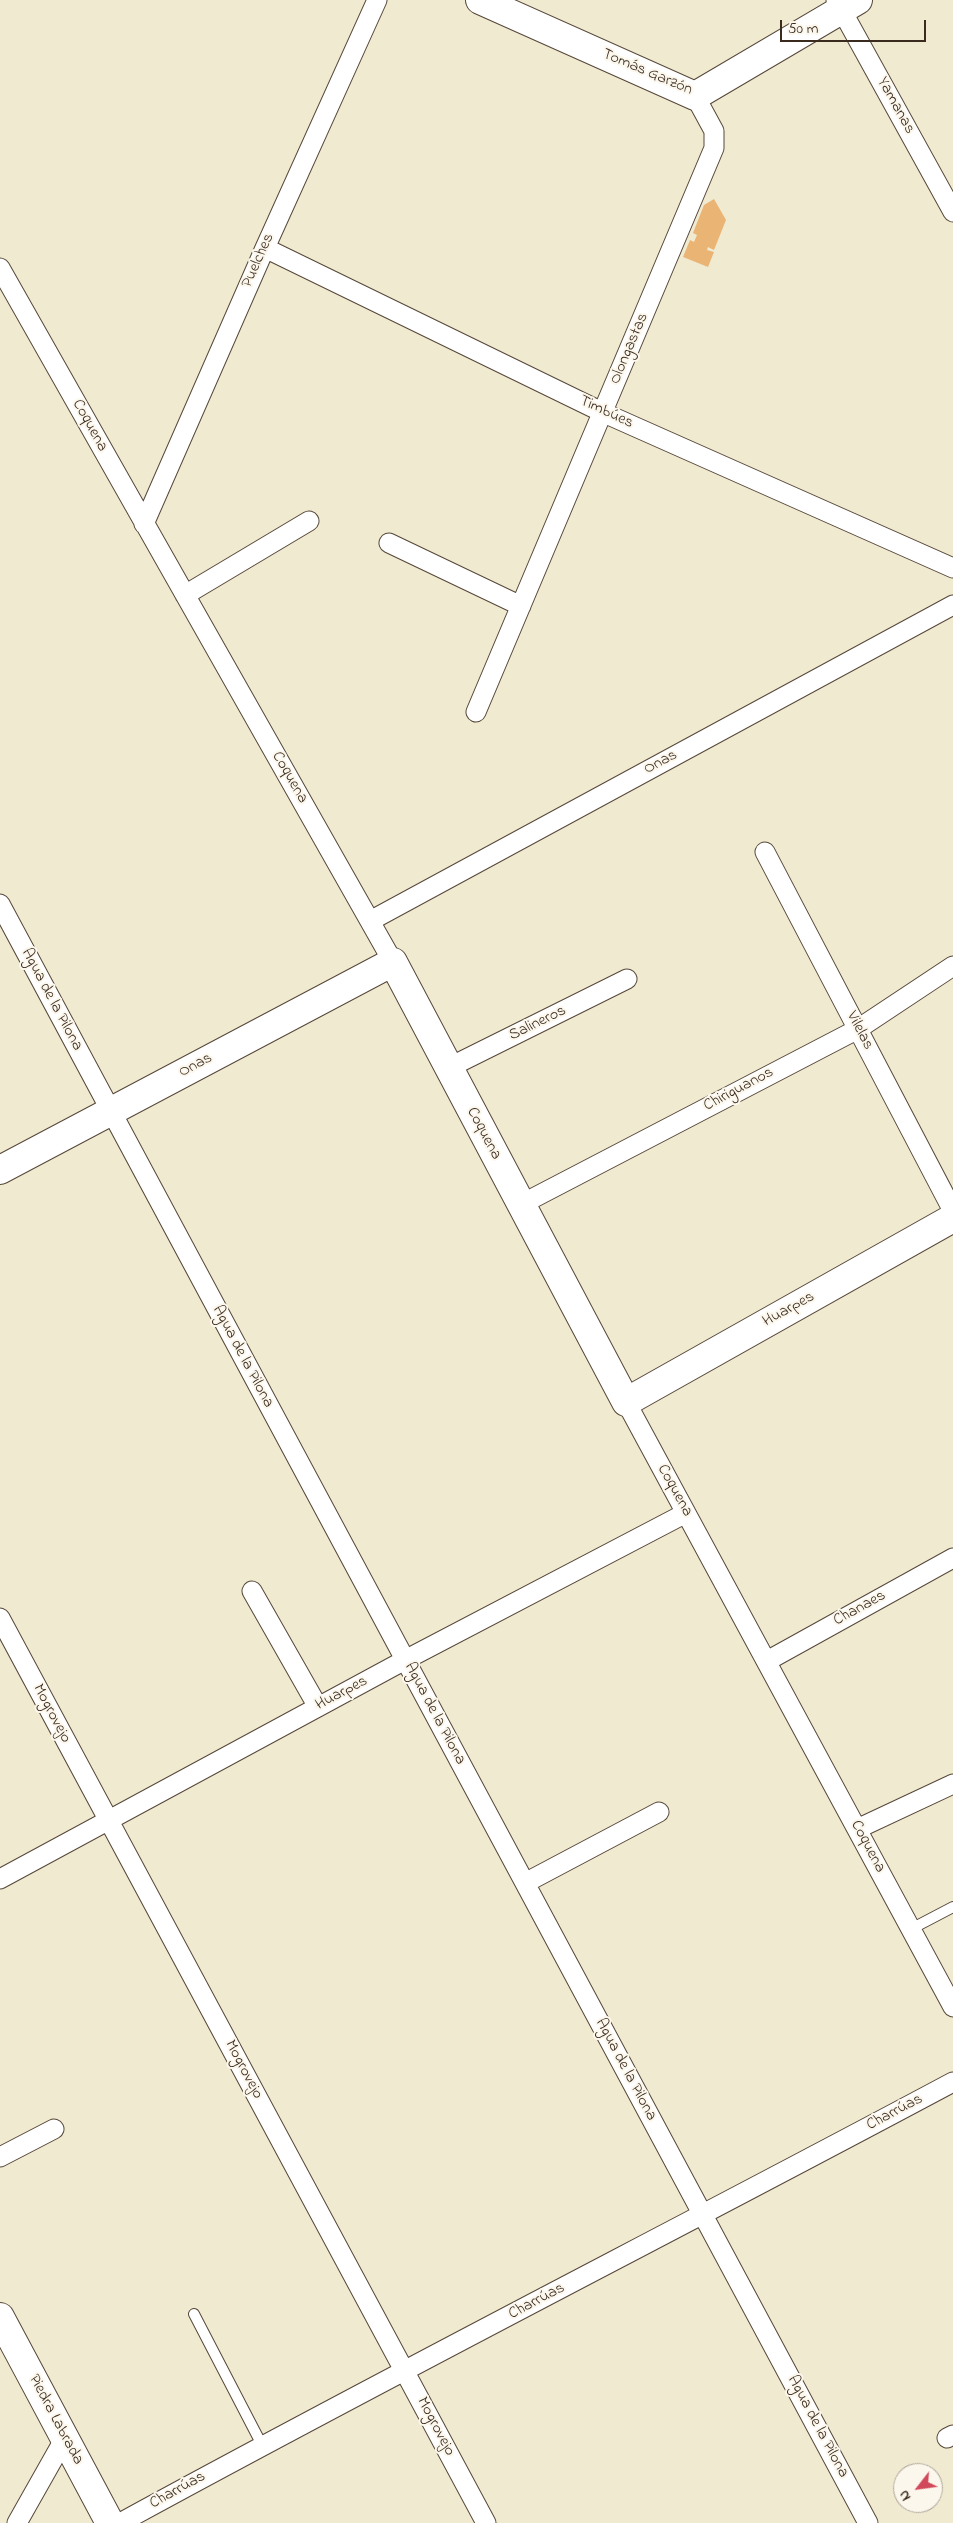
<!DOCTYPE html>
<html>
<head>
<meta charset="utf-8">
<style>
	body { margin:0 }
	#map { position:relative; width:953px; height:2523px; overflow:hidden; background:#f0ead1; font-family:"Indie Flower",sans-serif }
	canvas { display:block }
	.north { position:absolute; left:893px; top:2463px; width:50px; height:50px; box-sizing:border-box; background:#fbf7ec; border:1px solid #aea59a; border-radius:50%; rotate:240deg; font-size:14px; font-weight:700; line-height:20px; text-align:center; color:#3b2a1e }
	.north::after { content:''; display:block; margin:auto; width:18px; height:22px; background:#d1495b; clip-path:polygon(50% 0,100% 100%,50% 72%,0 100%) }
	.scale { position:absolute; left:780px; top:20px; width:146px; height:22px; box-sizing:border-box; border:2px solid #3b2a1e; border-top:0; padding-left:6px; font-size:15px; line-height:18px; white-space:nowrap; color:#3b2a1e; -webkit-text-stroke:4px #fbf7ec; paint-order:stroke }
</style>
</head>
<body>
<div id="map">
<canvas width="953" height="2523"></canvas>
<div class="north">N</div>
<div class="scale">50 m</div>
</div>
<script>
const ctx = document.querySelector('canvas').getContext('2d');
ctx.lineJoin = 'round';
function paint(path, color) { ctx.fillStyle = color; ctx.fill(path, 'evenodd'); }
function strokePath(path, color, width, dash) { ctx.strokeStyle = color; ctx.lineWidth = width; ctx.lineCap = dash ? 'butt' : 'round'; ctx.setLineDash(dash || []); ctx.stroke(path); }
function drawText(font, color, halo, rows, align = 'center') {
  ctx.font = font + ' "Indie Flower",sans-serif'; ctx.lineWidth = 4; ctx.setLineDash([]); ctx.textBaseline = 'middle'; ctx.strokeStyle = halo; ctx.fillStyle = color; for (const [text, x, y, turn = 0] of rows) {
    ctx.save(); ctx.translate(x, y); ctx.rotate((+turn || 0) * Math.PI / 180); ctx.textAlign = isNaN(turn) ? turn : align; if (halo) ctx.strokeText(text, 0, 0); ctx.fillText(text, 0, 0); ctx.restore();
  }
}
paint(new Path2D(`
	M714 199 726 220 714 250 708 247 707 250 714 252 708 267 683 257 690 240 694 242 697 235 693 233 704 205Z`), '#eab475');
const lane = new Path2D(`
	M911 1929 953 1907
	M194 2314 262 2445`);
const street = new Path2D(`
	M836 0 953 212
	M265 248 604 413 953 568
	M0 268 393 962
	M144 524 265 248 377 0
	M389 543 521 606
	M185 595 309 521
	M476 712 714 148V131L695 96
	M765 852 953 1211
	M0 904 868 2523
	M370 921 953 605
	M448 1068 627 979
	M520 1205 858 1029 953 966
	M626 1402 953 2007
	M252 1591 318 1707
	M0 1618 486 2523
	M767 1661 953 1558
	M857 1829 953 1784
	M0 1879 405 1660 686 1513
	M525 1883 659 1812
	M0 2157 54 2129
	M947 2438 953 2435
	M17 2523 65 2438
	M120 2523C396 2372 676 2230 953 2082`);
const secondary = new Path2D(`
	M480 0 695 96 858 0
	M0 1170 393 962 626 1402 953 1218
	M0 2317 110 2523`);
strokePath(lane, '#564739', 12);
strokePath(street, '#564739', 21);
strokePath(secondary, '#564739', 30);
strokePath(lane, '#fff', 10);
strokePath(street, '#fff', 19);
strokePath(secondary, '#fff', 28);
drawText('16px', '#3b2a1e', '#fbf7ec', [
	["Tomás Garzón",647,73,23],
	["Yamanas",895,106,61],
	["Puelches",259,261,-66],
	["Olongastas",630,349,-67],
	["Timbúes",606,413,25],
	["Coquena",89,426,61],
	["Onas",661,763,-28],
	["Coquena",289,778,60],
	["Agua de la Pilona",51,1000,62],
	["Salineros",538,1024,-26],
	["Vilelas",859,1031,62],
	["Onas",196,1066,-28],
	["Chiriguanos",739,1090,-28],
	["Coquena",483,1134,62],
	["Huarpes",789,1310,-29],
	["Agua de la Pilona",242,1357,62],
	["Coquena",674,1491,61],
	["Chanaes",860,1609,-29],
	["Huarpes",342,1694,-28],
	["Mogrovejo",51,1714,62],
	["Agua de la Pilona",434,1714,62],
	["Coquena",867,1847,62],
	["Mogrovejo",243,2070,62],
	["Agua de la Pilona",625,2070,62],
	["Charrúas",895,2113,-28],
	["Charrúas",537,2302,-28],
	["Piedra Labrada",55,2420,62],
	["Mogrovejo",435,2427,62],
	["Agua de la Pilona",817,2427,62],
	["Charrúas",178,2491,-29]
]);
</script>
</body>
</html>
